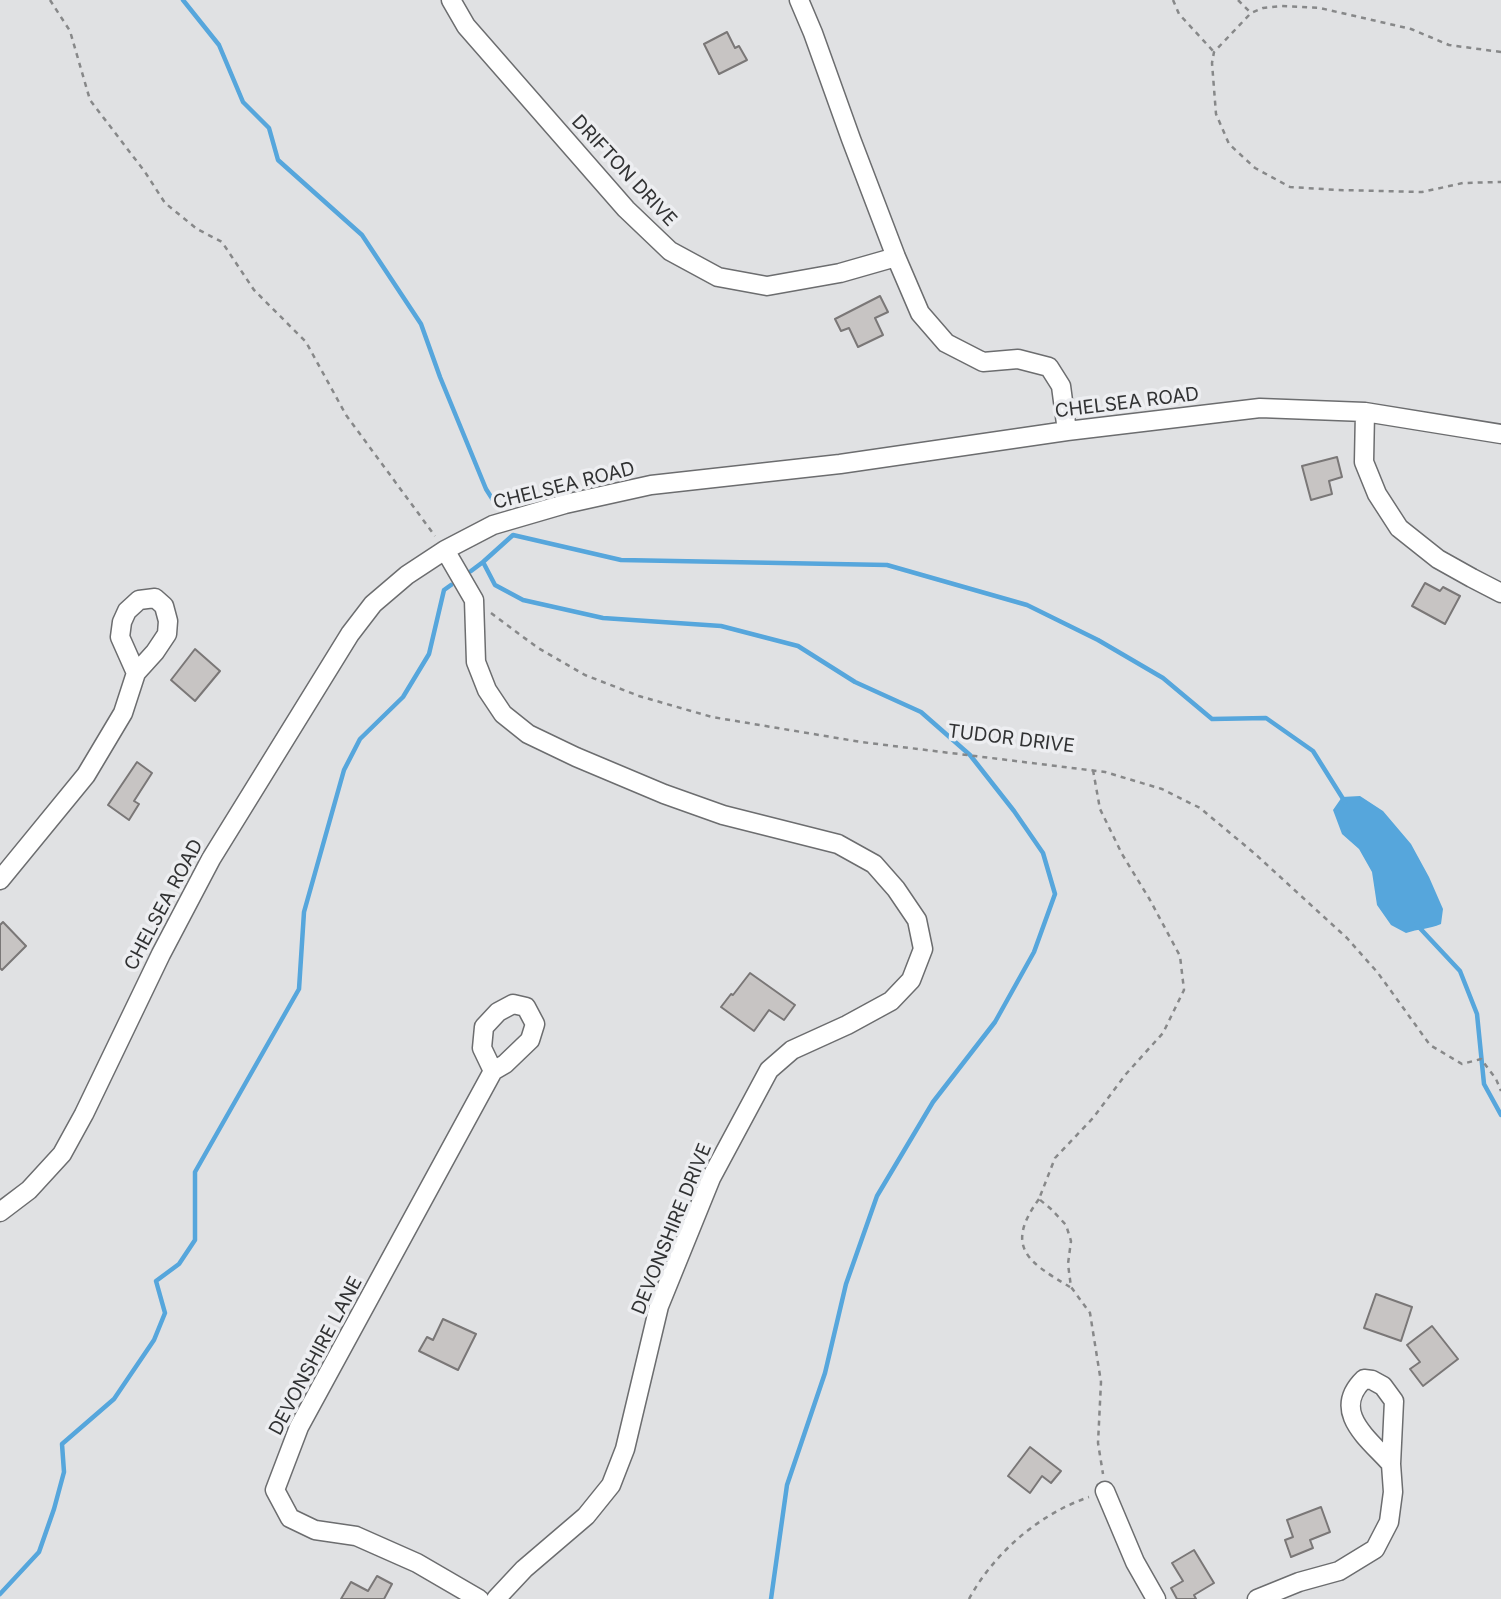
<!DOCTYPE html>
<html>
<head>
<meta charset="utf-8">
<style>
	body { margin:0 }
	canvas { display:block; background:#e0e1e3 }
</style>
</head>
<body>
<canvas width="1501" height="1599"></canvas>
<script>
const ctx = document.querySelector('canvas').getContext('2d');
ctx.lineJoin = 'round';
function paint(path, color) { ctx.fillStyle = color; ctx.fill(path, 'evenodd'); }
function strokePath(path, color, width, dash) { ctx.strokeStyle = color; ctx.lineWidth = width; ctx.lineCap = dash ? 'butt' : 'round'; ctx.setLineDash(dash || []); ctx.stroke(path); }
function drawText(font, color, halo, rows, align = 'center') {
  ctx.font = font + ' Inter,sans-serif'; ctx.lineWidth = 7; ctx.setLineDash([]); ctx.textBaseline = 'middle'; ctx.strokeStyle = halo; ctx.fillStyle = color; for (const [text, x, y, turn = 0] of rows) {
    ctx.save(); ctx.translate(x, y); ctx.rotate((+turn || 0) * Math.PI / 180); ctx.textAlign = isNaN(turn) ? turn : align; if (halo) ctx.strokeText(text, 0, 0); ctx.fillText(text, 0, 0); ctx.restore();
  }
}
paint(new Path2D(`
	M1360 796 1383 811 1411 844 1429 877 1443 909 1441 924C1429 929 1418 929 1406 933L1391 925 1377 905 1372 872 1359 849 1342 834 1333 810 1342 797Z`), '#56a6dc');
strokePath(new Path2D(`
	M183 0 219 45 243 102 269 128 278 160 362 235 421 324 440 377 486 489 493 500
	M471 571 483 562
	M1416 924 1460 971 1477 1014 1484 1084 1501 1115
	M0 1594 39 1552 54 1509 64 1472 62 1444 114 1399 154 1340 165 1313 156 1281 179 1264 195 1240V1172L299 989 304 912 344 770 360 739 403 697 429 654 444 590 451 585
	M771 1599 787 1485 825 1373 846 1284 877 1196 933 1102 995 1022 1034 952 1055 894 1043 853 1014 811 970 755 921 712 855 682 798 646 721 626 603 618 523 600 495 585 483 562 513 535 621 560 887 565 1027 605 1098 640 1163 678 1212 719 1266 718 1313 751 1345 802`), '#56a6dc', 4.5);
const building = new Path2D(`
	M727 32 735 48 739 46 747 60 719 74 704 44Z
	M880 296 888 312 875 318 883 335 858 347 849 328 841 331 835 319Z
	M1337 457 1342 477 1329 481 1332 494 1311 500 1302 466Z
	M1425 583 1440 591 1443 587 1460 596 1445 624 1412 606Z
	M195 649 220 671 195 701 171 680Z
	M137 762 152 773 134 801 139 804 129 820 108 805Z
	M3 922 26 946 2 970 0 968V925Z
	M750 973 795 1005 784 1020 769 1010 754 1031 721 1007 731 994 733 995Z
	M1376 1294 1412 1307 1401 1341 1364 1328Z
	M443 1319 476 1334 458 1370 419 1351 427 1337 433 1340Z
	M1432 1326 1458 1359 1423 1386 1410 1369 1420 1362 1407 1345Z
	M1030 1447 1061 1471 1051 1483 1042 1476 1030 1493 1008 1476Z
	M1321 1507 1330 1532 1310 1540 1313 1548 1291 1557 1285 1540 1293 1537 1287 1520Z
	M1194 1550 1214 1583 1194 1595 1196 1599H1177L1171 1588 1183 1581 1172 1563Z
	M377 1576 392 1584 384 1599H341L351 1582 368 1591Z`);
paint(building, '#c7c4c3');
strokePath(building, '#7a7777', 2);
const minor = new Path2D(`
	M451 0 466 26 626 209 670 251 718 277 767 286 840 273 896 257
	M799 0 813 33 851 139 896 257 920 313 946 343 983 362 1018 359 1049 367 1061 386 1067 431
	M1365 412 1364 462 1377 494 1399 528 1438 559 1472 578 1501 593
	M445 550 474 600 476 662 487 690 503 714 528 734 576 757 664 794 723 815 838 844 874 864 896 889 917 920 923 949 911 980 891 1001 847 1025 792 1050 769 1070 711 1178 659 1306 625 1449 611 1485 586 1516 524 1569 496 1599
	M0 880 86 775 123 713 136 673 155 652 167 634 168 621 164 606 155 598 139 600 127 611 122 622 120 637 136 673
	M0 1212 29 1190 62 1154 84 1114 161 954 211 859 350 634 373 604 407 575 445 550 493 525 565 504 651 485 840 464 1067 431 1260 408 1365 412 1501 434
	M1105 1491 1135 1562 1156 1599
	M479 1599 417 1563 356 1536 315 1530 290 1518 275 1490 299 1427 493 1071 505 1064 530 1040 535 1024 526 1007 513 1004 498 1012 484 1027 482 1048 493 1071
	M1257 1599 1299 1582 1339 1571 1375 1549 1389 1522 1393 1492 1391 1464 1394 1401 1383 1386 1372 1380 1364 1379C1330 1412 1369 1439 1391 1464`);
strokePath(minor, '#6c6d6f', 21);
strokePath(new Path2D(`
	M50 0 70 31 90 100 145 172 165 203 197 229 222 242 254 290 306 342 346 415 435 536
	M1173 0 1179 14 1214 52
	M1238 0 1251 13
	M1501 52 1449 45 1411 29 1320 8 1282 6 1263 8 1251 13 1214 52 1212 63 1216 114 1229 144 1255 168 1290 187 1338 190 1422 192 1463 183 1501 182
	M491 613 538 648 585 675 639 696 712 717 861 742 1105 772 1162 789 1200 808 1254 853 1347 938 1378 973 1430 1045 1462 1064 1481 1059 1496 1079 1501 1091
	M1093 770 1100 809 1122 854 1150 900 1180 956 1184 990 1163 1033 1126 1074 1093 1118 1055 1158 1039 1199 1051 1209 1066 1225 1071 1241 1068 1264 1071 1287 1090 1313 1101 1382 1098 1443 1103 1474
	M1039 1199C1004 1247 1028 1262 1070 1287
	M969 1599C994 1553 1039 1514 1089 1497`), '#878889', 2.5, [5, 5]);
strokePath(minor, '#fff', 18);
drawText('19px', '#313233', '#edeef1', [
	["DRIFTON DRIVE",624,171,47],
	["CHELSEA ROAD",1127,403,-7],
	["CHELSEA ROAD",564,486,-14],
	["TUDOR DRIVE",1011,739,7],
	["CHELSEA ROAD",164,905,-62],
	["DEVONSHIRE DRIVE",672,1229,-68],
	["DEVONSHIRE LANE",316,1356,-62]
]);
</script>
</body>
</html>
